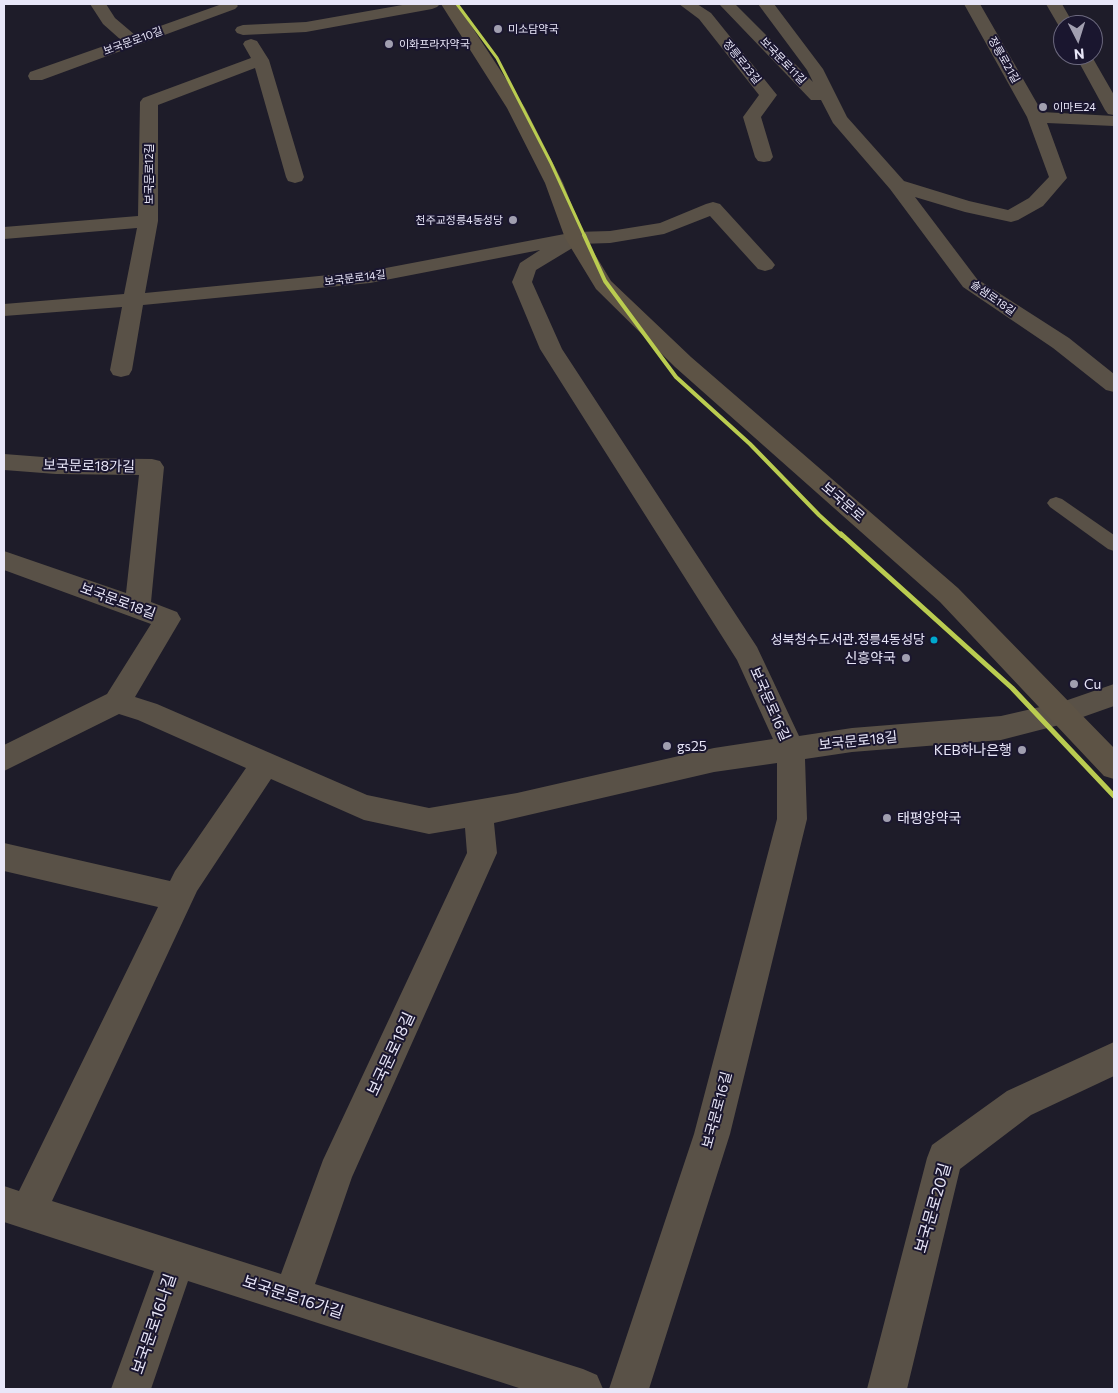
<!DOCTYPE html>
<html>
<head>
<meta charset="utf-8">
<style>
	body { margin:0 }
	#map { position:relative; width:1118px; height:1393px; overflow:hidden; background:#1e1c29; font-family:Commissioner,sans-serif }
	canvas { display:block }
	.frame { position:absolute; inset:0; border:5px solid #e8e6f8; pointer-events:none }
	.north { position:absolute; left:1053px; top:15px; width:50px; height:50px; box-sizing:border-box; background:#1a162f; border:1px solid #6c697f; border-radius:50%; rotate:175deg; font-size:14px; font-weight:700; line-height:20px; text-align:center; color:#e8e6f8 }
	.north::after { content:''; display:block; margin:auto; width:18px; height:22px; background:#a19fb0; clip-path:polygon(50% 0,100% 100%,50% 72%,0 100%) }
</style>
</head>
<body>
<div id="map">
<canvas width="1118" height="1393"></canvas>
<div class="frame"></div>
<div class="north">N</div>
</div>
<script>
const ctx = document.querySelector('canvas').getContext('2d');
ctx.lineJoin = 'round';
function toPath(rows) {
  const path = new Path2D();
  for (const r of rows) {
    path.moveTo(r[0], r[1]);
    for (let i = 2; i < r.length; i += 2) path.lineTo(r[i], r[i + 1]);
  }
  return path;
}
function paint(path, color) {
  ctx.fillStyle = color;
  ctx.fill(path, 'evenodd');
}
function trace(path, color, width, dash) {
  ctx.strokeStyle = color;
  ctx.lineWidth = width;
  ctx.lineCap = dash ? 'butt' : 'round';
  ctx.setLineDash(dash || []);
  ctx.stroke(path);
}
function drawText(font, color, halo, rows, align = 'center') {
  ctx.font = font + ' Commissioner,"Noto Sans KR",sans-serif';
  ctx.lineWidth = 4;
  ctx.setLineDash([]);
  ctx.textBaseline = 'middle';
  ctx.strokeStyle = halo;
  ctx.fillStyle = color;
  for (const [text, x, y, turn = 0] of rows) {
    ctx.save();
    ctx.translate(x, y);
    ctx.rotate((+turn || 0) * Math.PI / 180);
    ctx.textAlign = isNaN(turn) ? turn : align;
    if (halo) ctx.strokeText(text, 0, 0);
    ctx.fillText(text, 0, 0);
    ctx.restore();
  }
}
paint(toPath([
	[1056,497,1062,499,1114,535,1114,551,1108,549,1050,507,1047,503,1050,499,1056,497]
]), '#595147');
paint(toPath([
	[90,4,106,4,115,18,135,35,222,4,236,4,238,6,235,9,42,80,30,80,28,76,30,72,121,40,103,24,90,4],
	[408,4,440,4,437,7,432,9,306,32,243,35,237,33,235,30,237,27,243,25,306,22,408,4],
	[679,4,697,4,711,13,777,95,761,117,773,157,770,161,764,162,758,161,755,157,743,117,759,95,699,19,679,4],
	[719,4,735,4,813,82,807,70,758,4,774,4,823,69,847,117,904,181,969,201,1008,210,1029,198,1049,177,1027,117,964,4,980,4,1042,112,1114,116,1114,126,1047,123,1067,178,1043,206,1018,220,1011,222,965,212,915,197,977,279,1069,338,1114,374,1114,392,1106,390,1053,348,963,287,890,189,833,123,821,100,811,100,719,4],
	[1046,4,1062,4,1074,25,1063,25,1063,29,1060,28,1046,4],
	[251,39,257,41,269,60,304,177,302,181,295,183,288,181,286,177,255,68,158,105,158,221,145,293,370,271,575,232,610,231,660,223,706,204,713,202,720,204,772,261,775,265,772,269,765,271,758,269,710,216,664,234,610,243,579,244,536,270,532,282,562,349,757,647,799,736,852,728,1001,716,1062,702,1114,684,1114,706,1063,724,1001,740,852,752,805,759,807,819,730,1134,649,1389,609,1389,694,1134,777,819,777,763,714,772,494,823,497,853,352,1177,315,1284,583,1369,597,1375,603,1389,522,1389,188,1281,151,1389,111,1389,154,1271,4,1222,4,1186,19,1191,158,907,4,871,4,843,170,881,175,871,246,768,138,720,119,714,4,771,4,745,107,694,151,624,4,570,4,551,126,593,139,475,56,474,4,470,4,454,56,458,152,459,160,461,164,467,151,602,177,612,181,619,135,697,157,704,367,795,429,808,517,793,714,748,773,739,737,660,540,349,512,282,520,263,540,250,370,283,143,305,132,370,129,375,121,377,113,375,110,370,122,307,4,316,4,304,124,294,137,228,4,239,4,227,138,216,140,102,143,98,251,58,243,44,245,41,251,39],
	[271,779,364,820,429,834,465,828,467,853,323,1160,281,1274,52,1201,197,891,271,779],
	[1075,55,1091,55,1114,95,1114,115,1108,114,1105,110,1075,55],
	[1114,1042,1114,1076,1031,1115,960,1169,907,1389,867,1389,927,1158,932,1145,1007,1091,1114,1042]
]), '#595147');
paint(toPath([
	[441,4,457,4,525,108,563,183,585,238,611,281,691,357,958,588,1114,748,1114,779,1104,776,940,602,675,367,596,289,565,238,545,183,507,108,441,4]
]), '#5d5345');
trace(toPath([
	[457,4,497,58,551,163,585,237]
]), '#bacc50', 3);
trace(toPath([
	[584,235,605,281,676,377,750,444,819,515,842,536]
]), '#bacc50', 4);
trace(toPath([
	[841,534,1012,688,1114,796]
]), '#bacc50', 5);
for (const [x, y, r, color] of [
	[498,29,5,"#a19fb0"],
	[389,44,5,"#a19fb0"],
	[1043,107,5,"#a19fb0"],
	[513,220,5,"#a19fb0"],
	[934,640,4.5,"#00a9ce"],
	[906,658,5,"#a19fb0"],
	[1074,684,5,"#a19fb0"],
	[667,746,5,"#a19fb0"],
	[1022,750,5,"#a19fb0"],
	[887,818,5,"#a19fb0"]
]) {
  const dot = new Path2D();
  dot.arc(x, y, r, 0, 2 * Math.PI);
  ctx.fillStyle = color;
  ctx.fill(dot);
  trace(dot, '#1a162f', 2);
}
drawText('11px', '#e8e6f8', '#1a162f', [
	["미소담약국",508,29],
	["이화프라자약국",399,44],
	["이마트24",1053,107],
	["천주교정릉4동성당",503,220,"right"]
], 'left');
drawText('11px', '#e8e6f8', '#1a162f', [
	["보국문로10길",133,41,-20],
	["정릉로21길",1004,60,60],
	["보국문로11길",783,61,46],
	["정릉로23길",742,62,51],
	["보국문로12길",149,174,-90],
	["보국문로14길",355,278,-7],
	["솔샘로18길",993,298,35]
]);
drawText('13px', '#e8e6f8', '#1a162f', [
	["성북청수도서관.정릉4동성당",925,640]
], 'right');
drawText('14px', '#e8e6f8', '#1a162f', [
	["보국문로18가길",89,466,1],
	["보국문로",843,502,41],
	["보국문로18길",118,601,20],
	["보국문로16길",770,704,66],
	["보국문로18길",858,741,-6],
	["보국문로16길",717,1110,-75]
]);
drawText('14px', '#e8e6f8', '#1a162f', [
	["신흥약국",896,658,"right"],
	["Cu",1084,684],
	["gs25",677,746],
	["KEB하나은행",1012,750,"right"],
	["태평양약국",897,818]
], 'left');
drawText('16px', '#e8e6f8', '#1a162f', [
	["보국문로18길",391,1054,-65],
	["보국문로20길",933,1208,-74],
	["보국문로16가길",293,1297,18],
	["보국문로16나길",154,1324,-71]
]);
</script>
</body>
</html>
